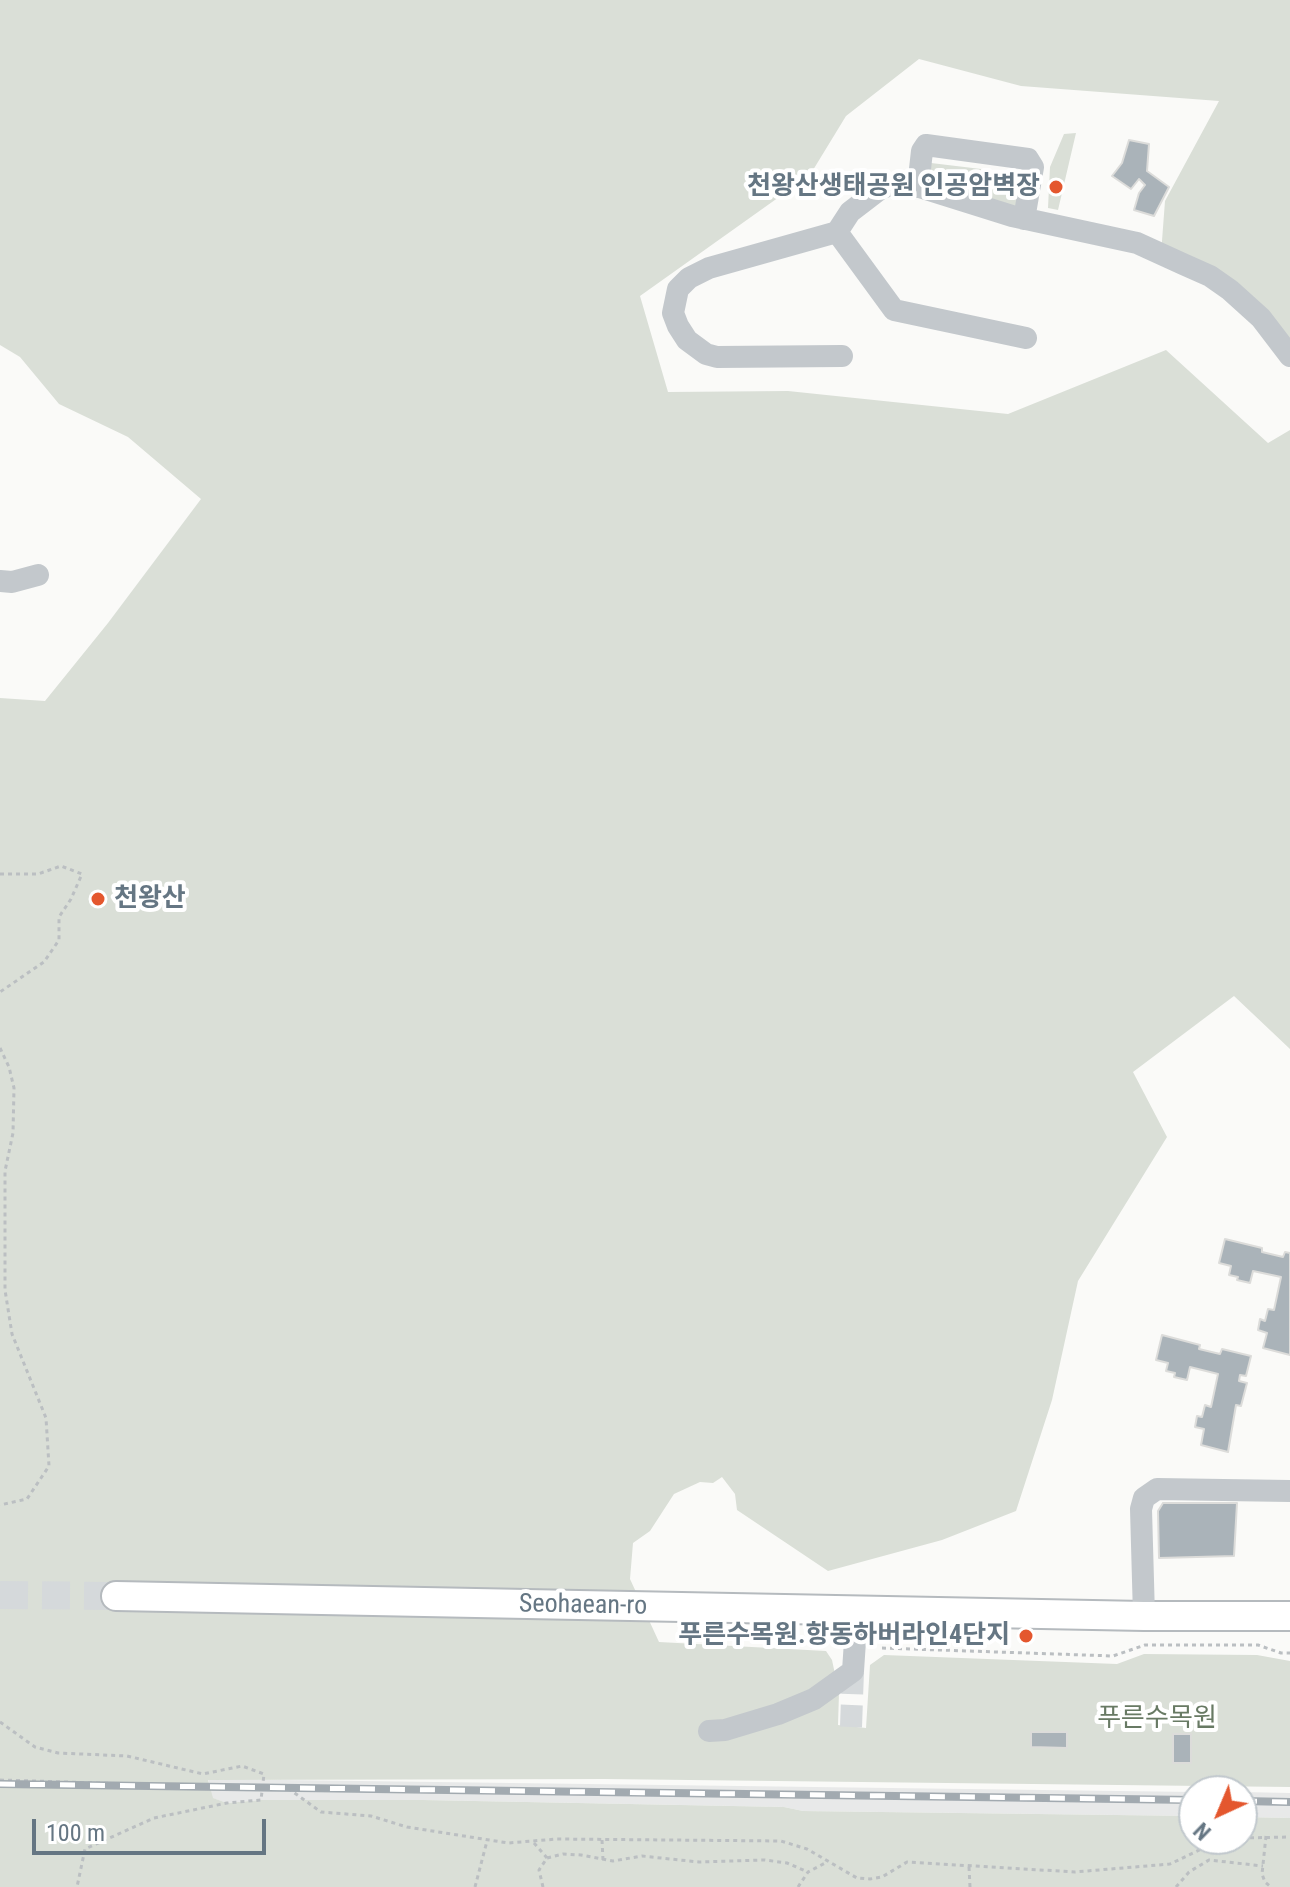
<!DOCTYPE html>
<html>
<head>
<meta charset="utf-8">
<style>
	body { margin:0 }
	#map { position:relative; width:1290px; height:1887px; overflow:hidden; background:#fafaf8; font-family:"Roboto Condensed",sans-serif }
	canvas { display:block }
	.north { position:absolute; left:1178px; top:1775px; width:80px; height:80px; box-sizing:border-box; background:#fff; border:2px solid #c1c8cd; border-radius:50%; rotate:224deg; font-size:22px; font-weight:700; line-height:32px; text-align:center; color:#657683 }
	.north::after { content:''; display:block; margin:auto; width:28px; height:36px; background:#e4572e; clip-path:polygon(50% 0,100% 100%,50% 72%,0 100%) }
	.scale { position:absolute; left:32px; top:1819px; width:234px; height:36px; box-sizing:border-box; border:4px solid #657683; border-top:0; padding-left:10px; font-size:24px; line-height:28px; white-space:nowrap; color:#657683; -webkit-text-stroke:6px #fff; paint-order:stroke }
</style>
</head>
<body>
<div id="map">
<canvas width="1290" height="1887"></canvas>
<div class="north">N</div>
<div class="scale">100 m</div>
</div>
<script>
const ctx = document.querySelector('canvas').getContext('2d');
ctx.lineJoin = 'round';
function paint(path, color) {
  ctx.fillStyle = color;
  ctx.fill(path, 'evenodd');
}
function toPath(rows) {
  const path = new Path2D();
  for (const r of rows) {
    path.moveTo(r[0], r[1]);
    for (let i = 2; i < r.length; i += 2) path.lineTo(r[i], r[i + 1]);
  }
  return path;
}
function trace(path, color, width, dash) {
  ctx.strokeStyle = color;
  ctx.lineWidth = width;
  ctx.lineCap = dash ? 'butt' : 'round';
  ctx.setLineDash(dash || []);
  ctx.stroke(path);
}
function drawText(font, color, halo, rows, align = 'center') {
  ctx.font = font + ' "Roboto Condensed","Noto Sans KR",sans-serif';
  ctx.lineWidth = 8;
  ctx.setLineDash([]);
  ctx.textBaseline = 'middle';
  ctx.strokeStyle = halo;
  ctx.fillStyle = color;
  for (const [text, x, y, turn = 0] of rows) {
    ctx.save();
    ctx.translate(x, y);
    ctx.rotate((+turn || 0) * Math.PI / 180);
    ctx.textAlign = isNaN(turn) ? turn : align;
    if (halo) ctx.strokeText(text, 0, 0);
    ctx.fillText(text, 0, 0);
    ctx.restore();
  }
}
paint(toPath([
	[208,1779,1194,1792,1194,1816,803,1811,784,1807,423,1800,261,1800,227,1803,212,1798],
	[1242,1792,1290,1793,1290,1818,1242,1817]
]), '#e8e9e9');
paint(toPath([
	[0,0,1290,0,1290,360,1263,321,1161,254,1165,201,1219,101,1021,86,919,59,846,116,810,175,640,296,668,392,788,391,1008,414,1166,350,1268,443,1290,430,1290,1049,1234,996,1133,1072,1167,1137,1078,1281,1052,1400,1016,1511,942,1540,828,1571,737,1510,735,1494,722,1477,713,1483,700,1482,674,1494,650,1531,633,1543,630,1579,659,1642,826,1651,832,1660,839,1693,838,1725,866,1728,870,1665,884,1655,1117,1664,1144,1654,1257,1655,1290,1661,1290,1787,604,1779,208,1780,213,1798,227,1803,261,1800,423,1800,784,1807,803,1811,1194,1816,1194,1839,1242,1839,1242,1817,1290,1818,1290,1887,0,1887,0,698,45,701,108,623,201,499,128,437,59,404,20,357,0,345],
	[1076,133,1058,210,1048,208,1050,167,1064,134],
	[931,163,981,169,979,196,928,190],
	[993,178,1025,185,1020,213,989,205]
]), '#dadfd7');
const building = toPath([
	[1129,140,1149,144,1147,171,1169,187,1154,216,1134,210,1139,193,1145,185,1139,179,1131,189,1112,176,1122,163,1129,140],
	[1225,1239,1262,1248,1262,1252,1283,1257,1285,1252,1290,1253,1290,1355,1263,1348,1267,1333,1258,1330,1260,1319,1265,1321,1268,1309,1274,1310,1281,1277,1253,1271,1250,1283,1237,1280,1238,1277,1229,1275,1231,1266,1219,1263,1225,1239],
	[1162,1335,1200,1345,1199,1349,1220,1354,1222,1349,1251,1356,1246,1376,1240,1375,1239,1381,1247,1383,1241,1406,1236,1405,1228,1452,1201,1445,1204,1429,1195,1427,1197,1416,1202,1417,1205,1405,1211,1407,1218,1374,1190,1367,1187,1380,1174,1377,1175,1373,1166,1371,1168,1363,1156,1360,1162,1335],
	[1163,1503,1237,1503,1234,1556,1159,1558,1158,1511,1163,1503],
	[1031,1732,1067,1732,1067,1748,1031,1747,1031,1732],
	[1173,1734,1191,1734,1191,1763,1173,1763,1173,1734]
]);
paint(building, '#aab3b9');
trace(building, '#dcdcda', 2);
trace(toPath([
	[851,1727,853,1671]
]), '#d5d9db', 22, [22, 11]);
trace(toPath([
	[0,1595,116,1596]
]), '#d5d9db', 28, [28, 14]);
const major = toPath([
	[116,1596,1144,1616,1290,1616]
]);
trace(major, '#b5babe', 32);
trace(toPath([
	[0,874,38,874,61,866,82,874,71,899,59,917,59,940,44,962,0,992],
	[0,1048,9,1067,14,1088,13,1133,5,1171,5,1290,12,1334,46,1418,49,1466,27,1499,0,1505],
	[882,1648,1113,1656,1145,1645,1258,1645,1281,1653,1290,1653],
	[0,1722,35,1747,58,1753,127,1756,203,1774,242,1766,264,1774,261,1800,227,1803,154,1818,85,1849,77,1887],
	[0,1780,289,1789,321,1812,371,1816,407,1827,508,1843,557,1839,781,1841,807,1849,857,1878,870,1879,882,1877,907,1862,1075,1872,1170,1864,1214,1843,1236,1839],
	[1266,1836,1262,1874,1265,1882,1271,1887],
	[1242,1838,1290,1837],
	[602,1840,603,1860],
	[534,1843,547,1858],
	[969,1867,970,1887],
	[475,1887,487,1841],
	[543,1887,539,1870,547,1858,563,1854,581,1855,613,1861,642,1856,699,1862,765,1860,787,1863,808,1872],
	[798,1887,808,1872,827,1862],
	[1176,1887,1189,1872,1209,1860,1263,1866]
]), '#bbbfc2', 3, [4, 4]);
trace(toPath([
	[918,187,922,151,926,145,1028,159,1033,167,1024,219],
	[837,232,894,310,1026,338],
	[842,356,717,357,706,354,687,340,678,326,673,313,678,289,689,278,709,268,837,232,850,212,880,189,891,185,910,184,1012,216,1137,243,1183,264,1210,276,1230,290,1261,318,1290,356],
	[0,581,12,582,38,575],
	[1144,1616,1141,1509,1144,1498,1157,1489,1290,1491],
	[709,1731,725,1730,778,1714,814,1699,853,1671,857,1611]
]), '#c3c8cc', 22);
trace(major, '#fff', 28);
const rail = toPath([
	[0,1784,1194,1800],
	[1242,1801,1290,1802]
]);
trace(rail, '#a2aab0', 8);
trace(rail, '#fff', 5, [15]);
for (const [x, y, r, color] of [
	[1056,187,8,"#e4572e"],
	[98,899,8,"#e4572e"],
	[1026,1636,8,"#e4572e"]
]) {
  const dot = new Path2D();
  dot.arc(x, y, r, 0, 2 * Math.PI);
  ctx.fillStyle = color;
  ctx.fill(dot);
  trace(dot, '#fff', 3);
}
drawText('bold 26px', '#657683', '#fff', [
	["천왕산생태공원 인공암벽장",1040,187],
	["천왕산",114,899,"left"],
	["푸른수목원.항동하버라인4단지",1010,1636]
], 'right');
drawText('26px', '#657683', '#fff', [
	["Seohaean-ro",583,1606,1]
]);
drawText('26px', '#687a64', '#fff', [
	["푸른수목원",1157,1719]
]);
</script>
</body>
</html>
